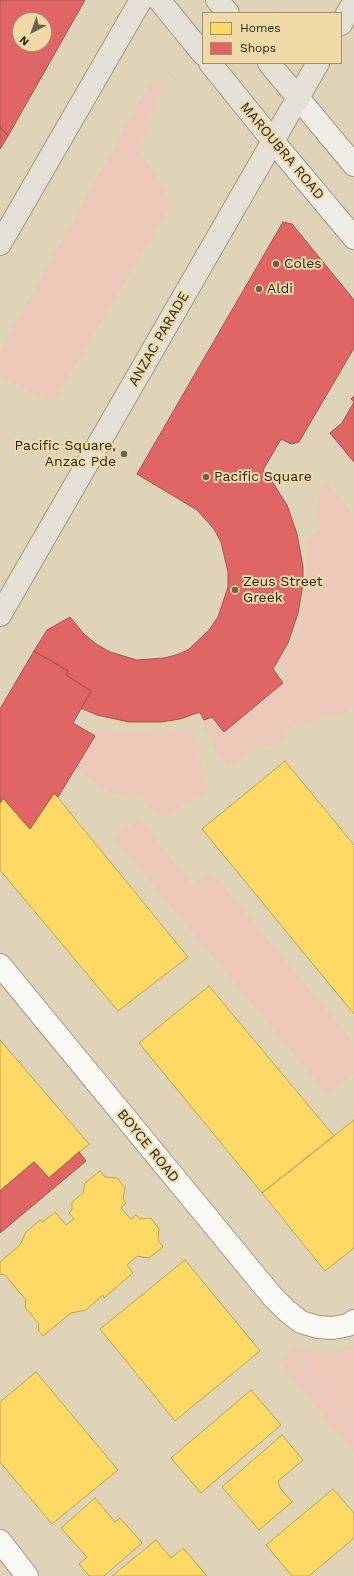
<!DOCTYPE html>
<html>
<head>
<meta charset="utf-8">
<style>
	body { margin:0 }
	#map { position:relative; width:354px; height:1576px; overflow:hidden; background:#e0d4b8; font-family:"Work Sans",sans-serif }
	canvas { display:block }
	.legend { position:absolute; left:202px; top:12px; width:140px; height:52px; box-sizing:border-box; background:#f0daa8; border:1px solid #a2916c; margin:0; padding:5px 7px; list-style:none; font-size:12px; color:#2d2411 }
	.legend li { display:flex; align-items:center; gap:8px; height:20px }
	.legend b { width:20px; border:1px solid #a2916c }
	.north { position:absolute; left:12px; top:12px; width:40px; height:40px; box-sizing:border-box; background:#f0daa8; border:1px solid #a2916c; border-radius:50%; rotate:221deg; font-size:11px; font-weight:700; line-height:16px; text-align:center; color:#2d2411 }
	.north::after { content:''; display:block; margin:auto; width:14px; height:18px; background:#6c624b; clip-path:polygon(50% 0,100% 100%,50% 72%,0 100%) }
</style>
</head>
<body>
<div id="map">
<canvas width="354" height="1576"></canvas>
<ul class="legend">
<li><b style="height:11px;background:#ffd966"></b>Homes</li>
<li><b style="height:11px;background:#e06666"></b>Shops</li>
</ul>
<div class="north">N</div>
</div>
<script>
const ctx = document.querySelector('canvas').getContext('2d');
ctx.lineJoin = 'round';
function paint(path, color) {
  ctx.fillStyle = color;
  ctx.fill(path, 'evenodd');
}
function toPath(rows) {
  const path = new Path2D();
  for (const r of rows) {
    path.moveTo(r[0], r[1]);
    for (let i = 2; i < r.length; i += 2) path.lineTo(r[i], r[i + 1]);
  }
  return path;
}
function trace(path, color, width, dash) {
  ctx.strokeStyle = color;
  ctx.lineWidth = width;
  ctx.lineCap = dash ? 'butt' : 'round';
  ctx.setLineDash(dash || []);
  ctx.stroke(path);
}
function drawText(font, color, halo, rows, align = 'center') {
  ctx.font = font + ' "Work Sans",sans-serif';
  ctx.lineWidth = 4;
  ctx.setLineDash([]);
  ctx.textBaseline = 'middle';
  ctx.strokeStyle = halo;
  ctx.fillStyle = color;
  for (const [text, x, y, turn = 0] of rows) {
    ctx.save();
    ctx.translate(x, y);
    ctx.rotate((+turn || 0) * Math.PI / 180);
    ctx.textAlign = isNaN(turn) ? turn : align;
    if (halo) ctx.strokeText(text, 0, 0);
    ctx.fillText(text, 0, 0);
    ctx.restore();
  }
}
paint(toPath([
	[151,81,162,85,139,149,172,203,53,402,0,376,0,351],
	[328,481,331,485,329,487,337,497,339,496,354,515,354,707,344,713,317,721,306,722,286,729,285,737,277,744,263,746,249,751,228,767,219,757,203,724,212,720,224,733,286,681,287,678,278,667,280,661,290,646,295,634,302,612,307,577,307,550,305,541,321,529,318,518,319,496,322,487],
	[98,727,114,731,141,734,170,732,190,727,209,789,200,798,185,803,176,811,166,816,160,815,151,810,145,803,143,794,130,796,113,793,88,777,76,768],
	[139,819,192,885,211,872,354,1043,354,1073,334,1090,327,1094,115,839],
	[354,1345,354,1450,343,1439,279,1361,295,1346,326,1354]
]), '#ecc9b9');
const homes = toPath([
	[285,761,354,845,354,1014,202,829,285,761],
	[54,793,188,957,118,1011,0,870,0,803,3,798,30,829,54,793],
	[209,986,334,1136,262,1193,139,1043,209,986],
	[0,1040,89,1144,49,1178,34,1162,0,1191,0,1040],
	[354,1120,354,1248,325,1271,262,1193,354,1120],
	[100,1171,105,1177,117,1178,125,1188,123,1199,126,1203,121,1208,131,1219,136,1215,140,1219,151,1218,159,1229,158,1240,163,1247,149,1258,137,1256,127,1265,133,1273,104,1298,103,1295,86,1310,71,1313,43,1336,38,1330,39,1324,25,1307,26,1300,5,1275,0,1274,0,1262,20,1245,26,1232,40,1220,43,1222,55,1212,66,1225,74,1219,69,1213,72,1210,72,1202,83,1193,85,1183,100,1171],
	[185,1260,260,1351,175,1421,100,1329,185,1260],
	[36,1372,118,1470,52,1524,0,1462,0,1402,36,1372],
	[251,1390,281,1425,201,1493,171,1458,251,1390],
	[282,1435,303,1460,278,1481,280,1488,292,1502,259,1530,222,1487,282,1435],
	[333,1489,354,1513,354,1538,309,1576,292,1576,266,1545,333,1489],
	[95,1498,115,1522,120,1518,142,1543,104,1576,89,1576,79,1564,87,1557,61,1528,95,1498],
	[156,1540,171,1558,183,1548,207,1576,112,1576,156,1540]
]);
paint(homes, '#ffd966');
trace(homes, '#c0a34c', 1);
const shops = toPath([
	[0,0,85,0,8,136,0,127,0,0],
	[20,20,44,20,44,44,20,44,20,20],
	[0,127,8,136,0,149,0,127],
	[283,222,292,224,354,300,354,348,299,442,291,444,281,439,263,470,271,480,287,505,297,534,303,567,303,584,298,613,288,643,273,669,283,683,224,732,212,717,204,720,200,712,180,719,161,722,129,722,97,715,81,708,91,691,66,675,68,671,34,651,47,630,70,617,84,634,96,644,110,652,137,660,164,658,176,655,188,650,209,630,218,617,228,587,228,572,221,542,214,529,197,510,137,474,283,222],
	[354,396,354,462,330,433,342,423,354,402,351,399,354,396],
	[34,651,68,671,66,675,91,691,73,723,95,736,58,797,54,793,30,829,3,798,0,803,0,709,34,651],
	[79,1152,86,1161,0,1233,0,1191,34,1162,49,1178,79,1152]
]);
paint(shops, '#e06666');
trace(shops, '#aa524c', 1);
const minor = toPath([
	[0,965,272,1296,287,1311,301,1322,318,1327,333,1328,348,1325,354,1321],
	[0,1541,27,1576]
]);
const secondary = toPath([
	[299,99,354,165],
	[273,141,354,238]
]);
const primary = toPath([
	[159,0,203,54],
	[217,0,228,13],
	[341,24,354,2],
	[210,63,273,141],
	[269,63,299,99],
	[0,244,141,0],
	[0,615,318,63]
]);
trace(minor, '#a29983', 24);
trace(secondary, '#a29983', 24);
trace(primary, '#a2987d', 24);
trace(toPath([
	[267,0,278,13],
	[149,48,226,142],
	[304,1351,305,1368,354,1430]
]), '#d6d1c9', 2.5, [2, 3]);
trace(minor, '#faf9f4', 22);
trace(secondary, '#efede5', 22);
trace(primary, '#e5e1d6', 22);
for (const [x, y, r, color] of [
	[276,264,4,"#6c624b"],
	[259,289,4,"#6c624b"],
	[124,454,4,"#6c624b"],
	[206,477,4,"#6c624b"],
	[235,590,4,"#6c624b"]
]) {
  const dot = new Path2D();
  dot.arc(x, y, r, 0, 2 * Math.PI);
  ctx.fillStyle = color;
  ctx.fill(dot);
  trace(dot, '#f0daa8', 1.5);
}
drawText('14px', '#2d2411', '#f0daa8', [
	["MAROUBRA ROAD",282,151,50],
	["ANZAC PARADE",159,339,-60],
	["BOYCE ROAD",148,1146,51]
]);
drawText('14px', '#2d2411', '#f0daa8', [
	["Coles",284,264],
	["Aldi",267,289],
	["Pacific Square,",116,446,"right"],
	["Anzac Pde",116,462,"right"],
	["Pacific Square",214,477],
	["Zeus Street",243,582],
	["Greek",243,598]
], 'left');
</script>
</body>
</html>
